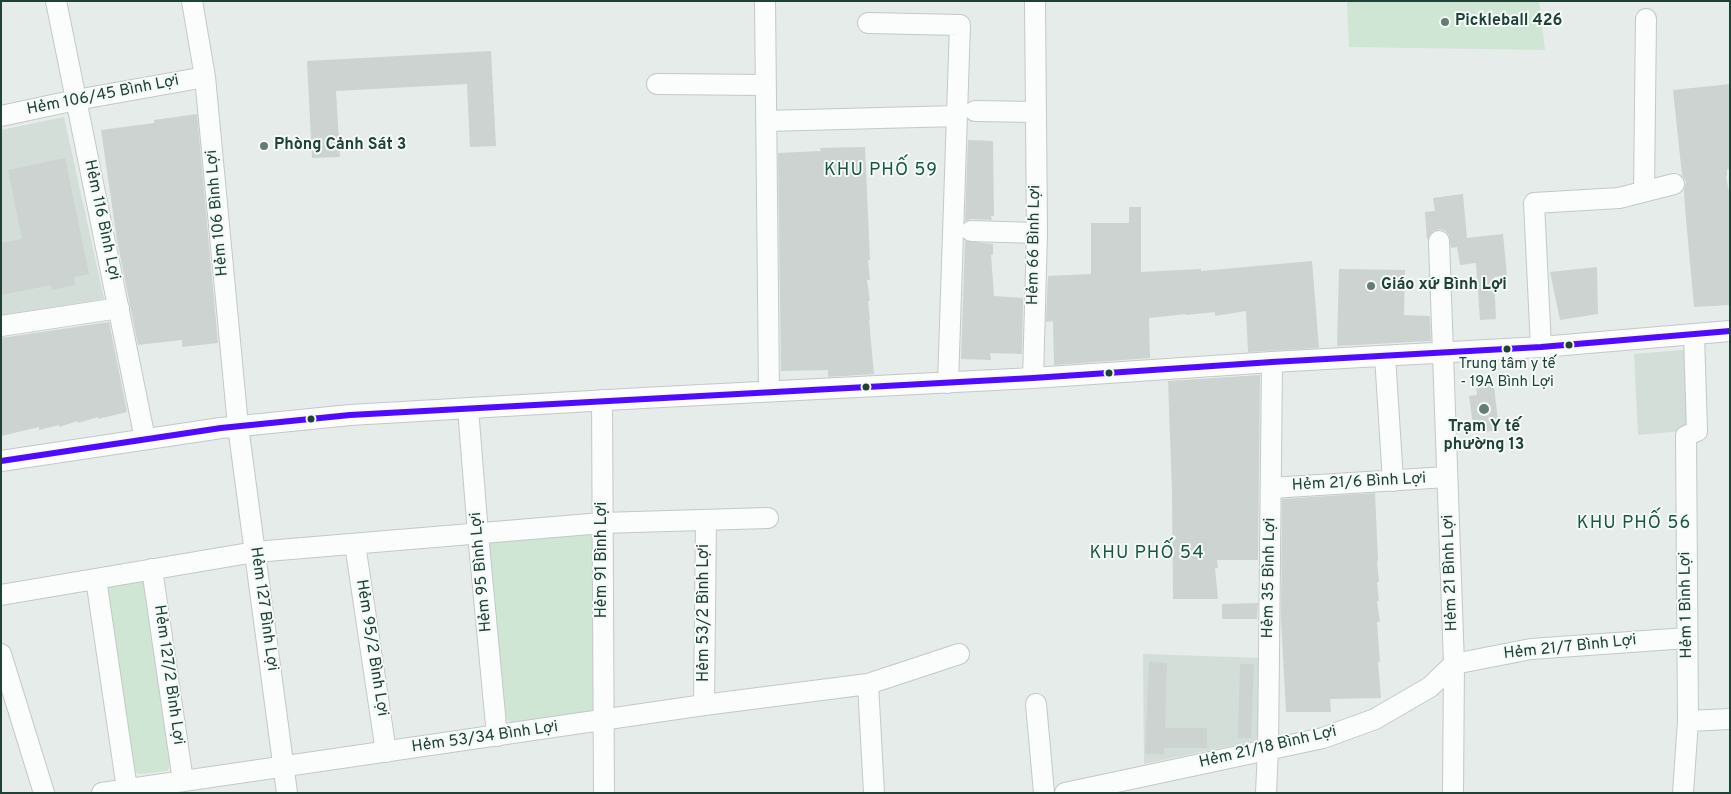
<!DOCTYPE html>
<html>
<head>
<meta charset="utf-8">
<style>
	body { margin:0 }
	#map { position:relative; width:1731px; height:794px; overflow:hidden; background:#e6ece9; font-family:Overpass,sans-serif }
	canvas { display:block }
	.frame { position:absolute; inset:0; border:2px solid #204236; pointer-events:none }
</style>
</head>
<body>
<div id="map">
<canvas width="1731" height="794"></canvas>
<div class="frame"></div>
</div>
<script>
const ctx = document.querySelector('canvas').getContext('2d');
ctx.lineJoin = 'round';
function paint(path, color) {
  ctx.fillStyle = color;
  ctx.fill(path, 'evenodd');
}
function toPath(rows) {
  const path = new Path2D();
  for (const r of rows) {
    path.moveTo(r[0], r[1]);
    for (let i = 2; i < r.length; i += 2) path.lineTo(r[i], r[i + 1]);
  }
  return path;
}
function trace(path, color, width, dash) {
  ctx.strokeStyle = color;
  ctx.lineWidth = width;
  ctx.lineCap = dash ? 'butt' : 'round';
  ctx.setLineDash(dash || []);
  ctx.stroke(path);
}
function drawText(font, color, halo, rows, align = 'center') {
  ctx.font = font + ' Overpass,sans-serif';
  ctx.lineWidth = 4;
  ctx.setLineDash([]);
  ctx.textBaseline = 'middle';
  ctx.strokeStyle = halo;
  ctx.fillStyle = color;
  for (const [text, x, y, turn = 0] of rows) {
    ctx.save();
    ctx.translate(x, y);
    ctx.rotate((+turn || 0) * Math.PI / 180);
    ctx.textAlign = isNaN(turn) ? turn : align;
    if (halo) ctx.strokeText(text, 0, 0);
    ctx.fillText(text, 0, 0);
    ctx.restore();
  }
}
paint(toPath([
	[64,117,104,299,1,315,1,130],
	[1693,349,1695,430,1638,435,1634,354],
	[1143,654,1263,658,1259,740,1144,764]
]), '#d3ded8');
paint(toPath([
	[1347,1,1539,1,1545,50,1349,47],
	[591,531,596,538,597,707,593,715,515,725,506,719,488,545,493,540],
	[140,578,146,583,171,764,167,771,139,774,131,769,107,589,113,583]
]), '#cee6d3');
paint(toPath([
	[491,51,496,146,470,147,467,84,336,91,340,157,312,158,307,61],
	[1730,84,1730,169,1727,169,1727,176,1726,176,1730,198,1730,305,1694,307,1685,208,1684,190,1686,182,1682,175,1673,90],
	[197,114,218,343,182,347,182,340,138,345,117,240,101,130,154,123,154,120],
	[968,140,993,141,994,216,991,216,992,220,971,219,965,221],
	[865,147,870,260,868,260,870,280,867,280,870,301,868,301,870,320,869,320,874,374,828,377,828,370,781,371,778,153,821,151,820,148],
	[65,158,89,274,74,277,75,285,52,290,51,285,1,295,1,243,22,239,8,170],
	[1463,194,1467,238,1503,234,1507,276,1494,277,1496,319,1480,320,1476,263,1460,265,1457,247,1451,248,1449,235,1444,230,1439,229,1433,231,1427,240,1425,212,1435,211,1433,198],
	[1129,207,1141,207,1141,272,1201,269,1201,271,1312,261,1319,348,1248,352,1246,311,1215,316,1215,312,1186,315,1186,314,1149,318,1150,358,1054,365,1053,321,1046,322,1048,276,1091,274,1091,223,1129,223],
	[965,241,993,244,993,255,991,255,994,296,1023,298,1022,354,990,353,991,360,961,359],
	[1597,267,1598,314,1560,320,1550,272],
	[1339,269,1405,270,1404,315,1430,316,1431,341,1337,346],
	[109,322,127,412,98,419,98,417,78,423,78,421,59,427,59,425,39,430,39,427,1,436,1,338],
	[1260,375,1258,560,1217,560,1218,568,1215,568,1218,599,1173,599,1172,491,1168,381],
	[1494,386,1499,430,1474,433,1469,396,1477,395,1476,388],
	[1375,493,1378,561,1377,561,1379,582,1377,582,1379,601,1377,601,1380,622,1377,622,1380,662,1378,662,1381,698,1330,699,1331,712,1286,712,1281,619,1282,499],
	[1258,603,1257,619,1222,619,1222,604],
	[1149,662,1167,663,1165,728,1207,728,1207,748,1164,748,1164,754,1145,754],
	[1240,664,1254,664,1251,738,1238,738]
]), '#ccd3d0');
const minor = toPath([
	[56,1,145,439],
	[192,1,205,77,238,426,287,793],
	[765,1,769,391],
	[868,23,960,25,948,383],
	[657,84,765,85],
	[975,111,1036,112],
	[1,116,76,100,205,77],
	[766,121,957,116],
	[1644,191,1646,19],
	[971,231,1037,233],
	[1439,241,1454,664,1453,793],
	[1,326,119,308],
	[1541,347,1534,203,1619,198,1674,184],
	[1385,356,1393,481],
	[1033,378,1037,233,1035,1],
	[602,400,604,793],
	[468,408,478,534,497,736],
	[1,461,221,428,350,415,643,398,1033,378,1272,362,1541,347,1730,331],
	[1271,488,1447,477],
	[355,544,386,752],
	[152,569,183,781],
	[96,579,127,789],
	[1,595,255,552,602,523,768,518],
	[1,654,44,793],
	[1454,664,1531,649,1687,638],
	[868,684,874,793],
	[1036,704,1044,793],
	[704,705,706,520],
	[1688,721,1730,719],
	[102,793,704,705,868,684,959,654],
	[1065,793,1323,738,1375,719,1430,687,1454,664],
	[1266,793,1268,749,1272,362],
	[1683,793,1688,721,1686,436,1697,431,1694,335]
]);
trace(minor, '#c3c9c6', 22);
trace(minor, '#fbfcfc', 20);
trace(toPath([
	[1,461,221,428,350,415,1033,378,1272,362,1541,347,1730,331]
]), '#4f0aff', 6);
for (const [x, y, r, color] of [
	[1445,22,5,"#657e75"],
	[264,146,5,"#657e75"],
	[1371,286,5,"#657e75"],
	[1569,345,4.5,"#204236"],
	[1507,349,4.5,"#204236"],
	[1109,373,4.5,"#204236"],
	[866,387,4.5,"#204236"],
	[1484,409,6,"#657e75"],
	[311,419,4.5,"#204236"]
]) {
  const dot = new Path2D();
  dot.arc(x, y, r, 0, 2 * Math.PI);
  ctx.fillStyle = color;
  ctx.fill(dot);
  trace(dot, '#f4faf7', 2);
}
drawText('15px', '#204236', '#f4faf7', [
	["Trung tâm y tế",1507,365],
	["- 19A Bình Lợi",1507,383]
]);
drawText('bold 16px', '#204236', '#f4faf7', [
	["Pickleball 426",1455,22],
	["Phòng Cảnh Sát 3",274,146],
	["Giáo xứ Bình Lợi",1381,286],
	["Trạm Y tế",1484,428,"center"],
	["phường 13",1484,446,"center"]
], 'left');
drawText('16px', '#204236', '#f4faf7', [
	["Hẻm 106/45 Bình Lợi",103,96,-11],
	["Hẻm 106 Bình Lợi",218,213,-95],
	["Hẻm 116 Bình Lợi",101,220,78],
	["Hẻm 66 Bình Lợi",1035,245,-89],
	["Hẻm 21/6 Bình Lợi",1359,483,-3],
	["Hẻm 91 Bình Lợi",603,560,-90],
	["Hẻm 95 Bình Lợi",482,572,-95],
	["Hẻm 21 Bình Lợi",1451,573,-92],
	["Hẻm 35 Bình Lợi",1270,578,-89],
	["Hẻm 1 Bình Lợi",1687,605,-91],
	["Hẻm 127 Bình Lợi",263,609,82],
	["Hẻm 53/2 Bình Lợi",705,613,-90],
	["Hẻm 95/2 Bình Lợi",371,648,81],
	["Hẻm 21/7 Bình Lợi",1570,648,-6],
	["Hẻm 127/2 Bình Lợi",168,675,82],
	["Hẻm 53/34 Bình Lợi",485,738,-8],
	["Hẻm 21/18 Bình Lợi",1268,748,-13]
]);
ctx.letterSpacing = '1px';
drawText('18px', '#1a5743', '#f4faf7', [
	["KHU PHỐ 59",881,171],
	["KHU PHỐ 56",1634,524],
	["KHU PHỐ 54",1147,554]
]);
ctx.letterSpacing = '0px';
</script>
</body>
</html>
